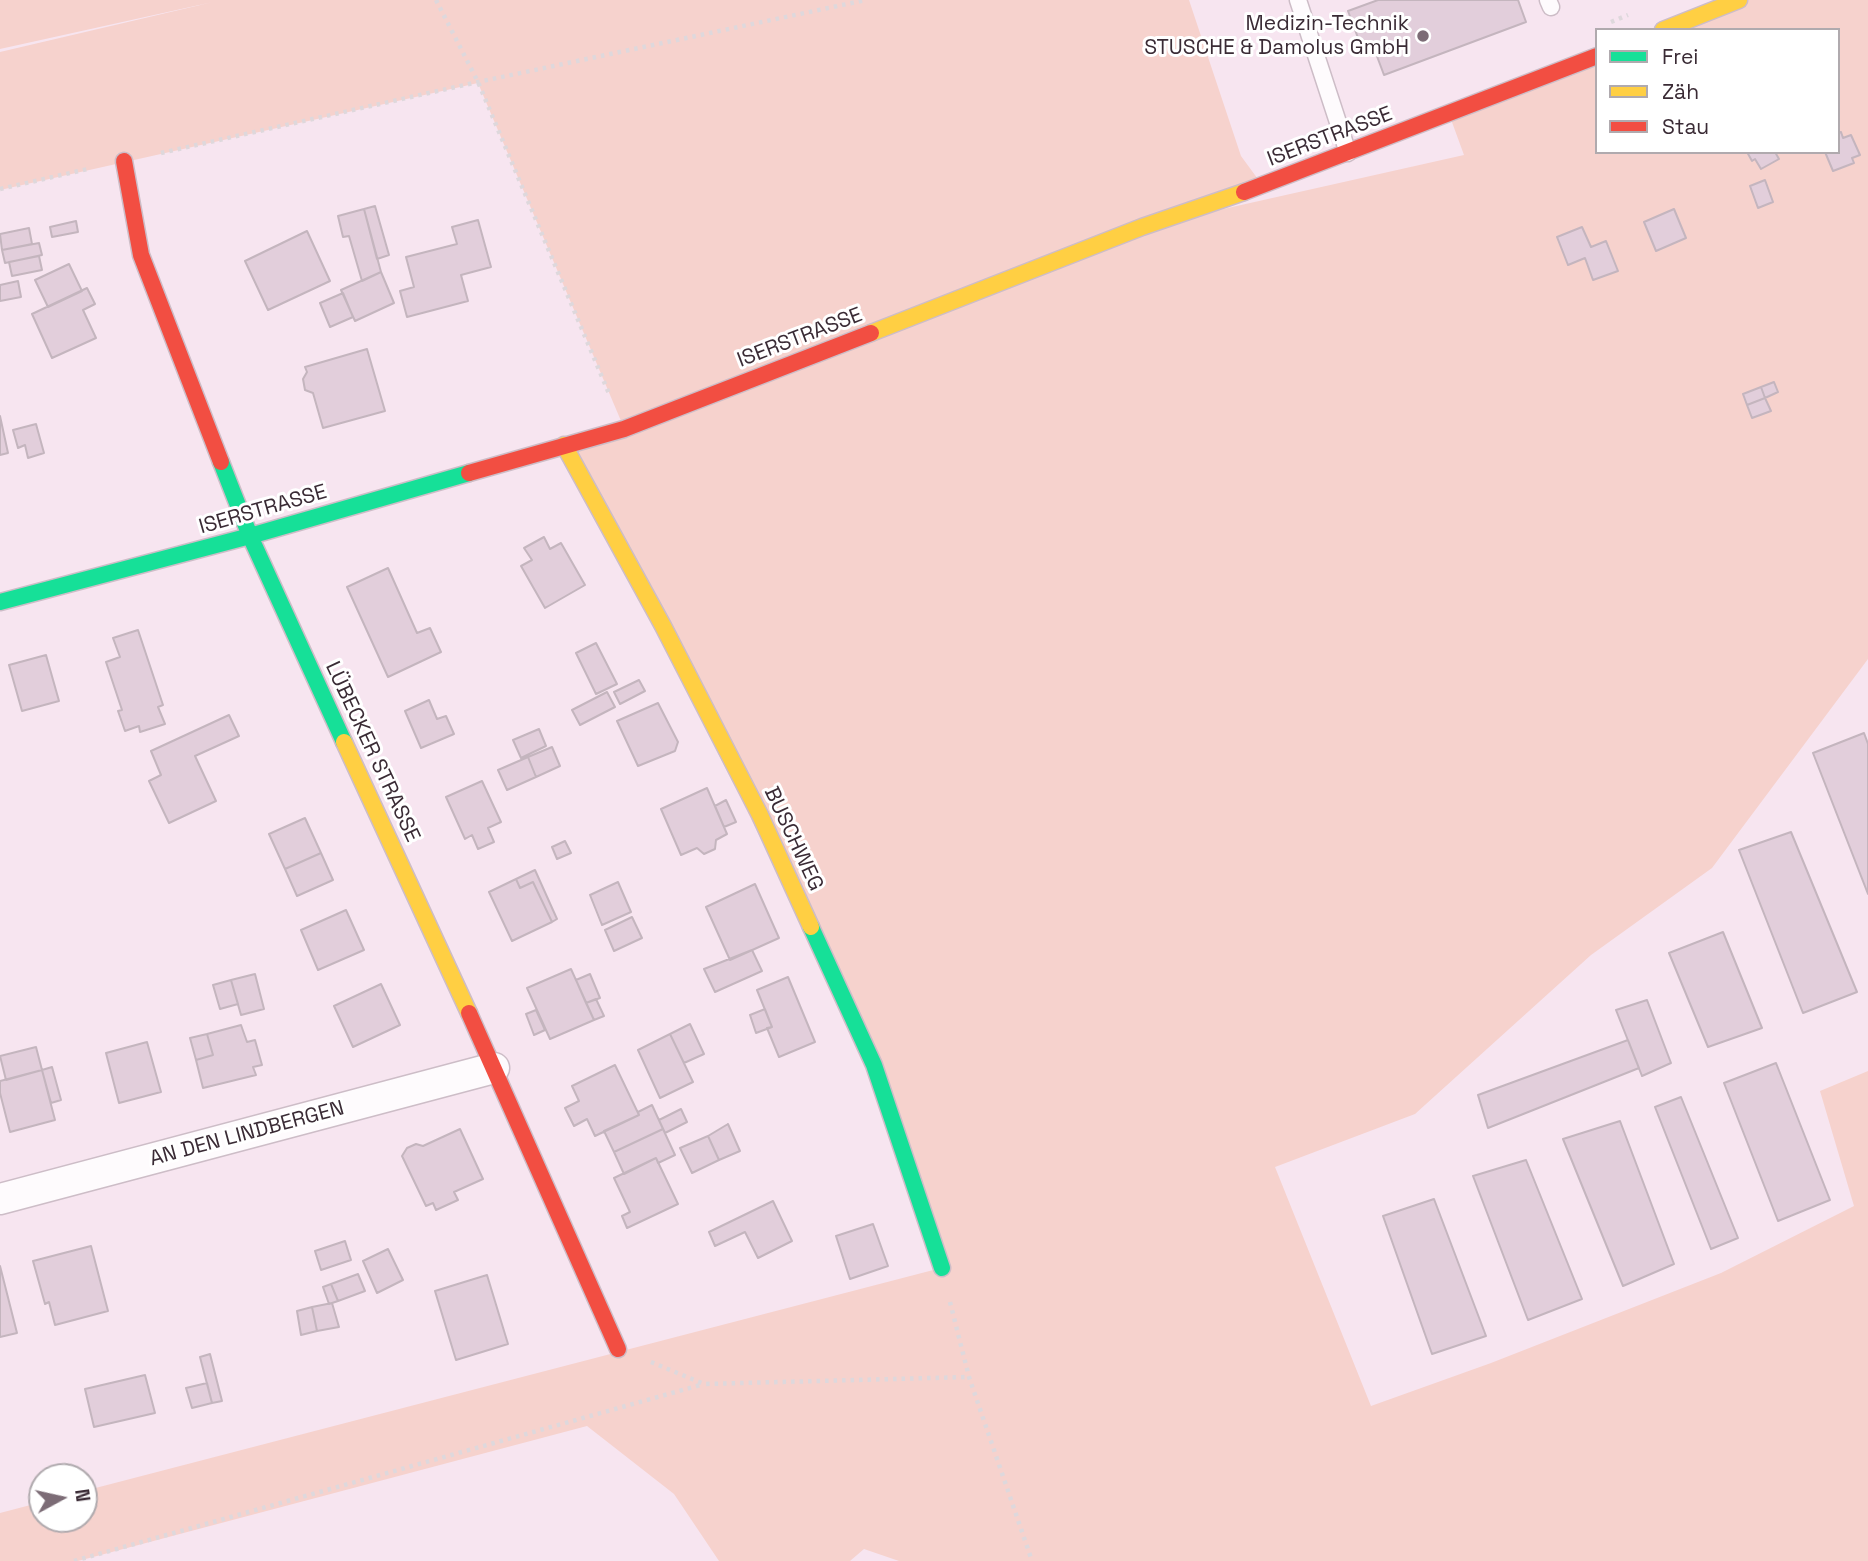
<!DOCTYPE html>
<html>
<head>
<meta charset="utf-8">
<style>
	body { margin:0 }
	#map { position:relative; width:1868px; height:1561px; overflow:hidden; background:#f7e5f0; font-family:"Space Grotesk",sans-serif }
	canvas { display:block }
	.legend { position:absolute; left:1595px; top:28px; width:245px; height:126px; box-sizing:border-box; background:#fff; border:2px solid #b0aaae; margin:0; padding:9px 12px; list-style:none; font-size:21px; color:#3a2b35 }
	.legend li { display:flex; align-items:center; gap:14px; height:35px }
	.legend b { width:35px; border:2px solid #b0aaae }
	.north { position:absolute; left:28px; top:1463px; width:70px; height:70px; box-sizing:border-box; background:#fff; border:2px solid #b0aaae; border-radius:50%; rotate:82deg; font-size:19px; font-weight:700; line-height:28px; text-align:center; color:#3a2b35 }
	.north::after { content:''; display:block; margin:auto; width:24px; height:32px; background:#7c6c76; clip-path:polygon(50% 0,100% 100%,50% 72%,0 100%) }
</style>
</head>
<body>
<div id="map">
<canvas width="1868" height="1561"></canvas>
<ul class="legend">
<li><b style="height:9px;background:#16e098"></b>Frei</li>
<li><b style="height:9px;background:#ffcf43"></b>Zäh</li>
<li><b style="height:9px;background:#f24e42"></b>Stau</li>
</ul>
<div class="north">N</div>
</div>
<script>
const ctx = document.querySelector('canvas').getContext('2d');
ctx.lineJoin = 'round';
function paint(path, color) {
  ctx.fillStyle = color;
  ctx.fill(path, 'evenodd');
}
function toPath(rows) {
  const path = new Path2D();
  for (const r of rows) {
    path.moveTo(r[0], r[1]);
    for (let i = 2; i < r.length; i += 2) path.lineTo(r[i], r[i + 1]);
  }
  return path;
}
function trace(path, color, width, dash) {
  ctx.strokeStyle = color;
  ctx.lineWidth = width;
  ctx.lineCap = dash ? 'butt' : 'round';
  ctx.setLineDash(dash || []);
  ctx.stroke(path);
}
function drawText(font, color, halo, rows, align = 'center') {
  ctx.font = font + ' "Space Grotesk",sans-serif';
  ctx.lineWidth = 6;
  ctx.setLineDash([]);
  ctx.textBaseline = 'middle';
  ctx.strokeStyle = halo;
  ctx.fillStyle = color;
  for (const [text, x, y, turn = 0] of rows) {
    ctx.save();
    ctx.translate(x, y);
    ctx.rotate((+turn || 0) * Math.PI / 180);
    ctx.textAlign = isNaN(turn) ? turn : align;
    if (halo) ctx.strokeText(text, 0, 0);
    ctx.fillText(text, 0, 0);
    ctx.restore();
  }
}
paint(toPath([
	[0,0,1189,0,1241,156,1263,186,1152,225,1464,155,1449,114,1597,56,1597,152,1838,152,1838,30,1663,30,1739,0,1868,0,1868,659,1712,868,1591,955,1415,1114,1275,1167,1371,1406,1491,1363,1721,1273,1854,1206,1820,1091,1868,1071,1868,1561,899,1561,864,1549,850,1561,719,1561,674,1494,587,1426,78,1561,0,1561,0,1513,42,1502,42,1519,84,1519,84,1491,941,1268,874,1065,564,445,624,428,478,83,0,190,0,52,213,2,0,49]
]), '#f6d2cd');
const building = toPath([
	[1378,0,1518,0,1526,22,1384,75,1375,51,1364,54,1348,11,1378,0],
	[1841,132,1843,138,1851,135,1860,155,1852,158,1854,163,1833,171,1825,152,1838,152,1838,133,1841,132],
	[1747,152,1775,152,1779,159,1761,169,1755,159,1752,161,1747,152],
	[1765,180,1773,202,1758,208,1750,186,1765,180],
	[375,206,389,255,377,259,364,209,375,206],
	[364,209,381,272,362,281,349,236,343,237,338,216,364,209],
	[1674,209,1686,238,1656,251,1644,222,1674,209],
	[478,220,491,267,461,275,468,301,407,317,400,291,414,287,406,257,457,244,452,227,478,220],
	[76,221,78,232,52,237,50,227,76,221],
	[1582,227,1591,247,1606,241,1618,271,1593,280,1585,258,1568,265,1557,237,1582,227],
	[29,228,32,244,2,250,0,234,29,228],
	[307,231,330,281,268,310,245,261,307,231],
	[39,243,42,255,5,263,2,250,39,243],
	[39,256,42,270,12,276,9,262,39,256],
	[69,264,82,291,48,307,35,280,69,264],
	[381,272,394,303,355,321,341,290,381,272],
	[18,281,21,297,0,301,0,285,18,281],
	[87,288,95,304,83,310,96,338,52,358,32,314,87,288],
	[343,293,353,317,330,327,320,303,343,293],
	[367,349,385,411,323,428,313,393,305,390,303,379,307,372,305,367,367,349],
	[1774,382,1778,392,1765,398,1761,387,1774,382],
	[1761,387,1765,398,1747,405,1743,394,1761,387],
	[1765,398,1771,411,1752,418,1747,405,1765,398],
	[0,416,8,453,0,455,0,416],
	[36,424,44,453,28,458,25,445,18,448,13,430,36,424],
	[544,537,550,549,561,543,585,585,545,608,521,566,532,560,524,548,544,537],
	[388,568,417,633,430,628,441,652,388,677,347,587,388,568],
	[138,630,163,705,158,707,165,724,140,732,139,726,125,731,118,711,122,710,106,662,120,657,113,638,138,630],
	[596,643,617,684,596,694,576,653,596,643],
	[46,655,59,701,22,711,9,665,46,655],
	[639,680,645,691,620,704,614,692,639,680],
	[607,692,615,707,580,725,572,710,607,692],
	[429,700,437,719,446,716,454,734,421,748,405,711,429,700],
	[658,703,678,742,675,751,638,766,617,721,658,703],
	[229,715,239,736,195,756,216,801,169,823,149,781,161,775,151,751,229,715],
	[539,729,546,746,521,758,513,740,539,729],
	[1864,733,1868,744,1868,894,1813,753,1864,733],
	[552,747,560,766,536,777,528,757,552,747],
	[528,757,536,777,507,790,498,770,528,757],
	[482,781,501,822,488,828,494,842,478,849,472,835,465,839,446,797,482,781],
	[707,788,727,834,716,840,715,849,704,854,697,848,681,855,661,809,707,788],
	[726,800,736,822,724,827,715,806,726,800],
	[305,818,321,853,285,869,269,834,305,818],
	[1791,832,1857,992,1803,1013,1739,850,1791,832],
	[565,841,571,853,557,859,552,847,565,841],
	[321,853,333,880,297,896,285,869,321,853],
	[535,870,557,919,552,922,533,882,520,888,516,879,535,870],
	[516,879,520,888,533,882,552,922,512,941,489,892,516,879],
	[618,882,631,912,602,925,590,895,618,882],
	[755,884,779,938,730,960,706,907,755,884],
	[346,910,364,950,318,970,301,930,346,910],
	[632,917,642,938,614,951,605,930,632,917],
	[1723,932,1762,1028,1708,1047,1669,953,1723,932],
	[752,950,762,971,715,992,704,969,752,950],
	[571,969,594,1020,550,1039,527,988,571,969],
	[255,974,264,1009,241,1015,231,980,255,974],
	[590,974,600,998,586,1003,576,980,590,974],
	[788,977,815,1042,779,1057,767,1028,772,1027,757,990,788,977],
	[231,980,238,1004,220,1009,213,985,231,980],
	[381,984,400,1025,353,1047,334,1006,381,984],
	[596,999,604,1016,594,1020,586,1003,596,999],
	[1647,1000,1671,1063,1642,1076,1616,1010,1647,1000],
	[765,1009,772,1027,756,1033,750,1015,765,1009],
	[536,1010,545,1030,534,1035,526,1014,536,1010],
	[690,1024,704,1054,684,1063,670,1034,690,1024],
	[241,1025,247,1042,255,1040,262,1065,253,1067,256,1075,203,1088,196,1060,213,1055,207,1034,241,1025],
	[207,1034,213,1055,196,1060,190,1038,207,1034],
	[670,1034,693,1082,660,1098,638,1050,670,1034],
	[1628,1040,1639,1068,1488,1128,1478,1095,1628,1040],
	[147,1042,161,1092,119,1103,106,1053,147,1042],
	[36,1047,42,1070,6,1080,0,1056,36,1047],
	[1776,1063,1830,1200,1778,1221,1724,1083,1776,1063],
	[615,1065,639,1115,595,1136,587,1119,574,1126,565,1108,579,1101,572,1086,615,1065],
	[52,1067,61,1100,51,1103,42,1070,52,1067],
	[42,1070,55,1120,10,1132,0,1093,0,1081,42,1070],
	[1681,1097,1738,1238,1711,1249,1655,1107,1681,1097],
	[652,1105,663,1129,614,1152,604,1131,639,1115,638,1112,652,1105],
	[681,1109,687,1122,665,1133,659,1120,681,1109],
	[1620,1121,1674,1264,1623,1286,1563,1139,1620,1121],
	[728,1124,740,1151,719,1160,708,1136,728,1124],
	[460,1129,483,1179,454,1192,458,1200,436,1210,433,1203,426,1206,402,1156,407,1148,416,1144,423,1146,460,1129],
	[663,1129,675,1155,658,1163,656,1158,624,1174,614,1152,663,1129],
	[708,1136,719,1160,692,1173,680,1148,708,1136],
	[656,1158,678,1204,627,1228,622,1216,630,1212,614,1178,656,1158],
	[1526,1160,1582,1299,1528,1320,1473,1176,1526,1160],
	[1434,1199,1486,1336,1432,1354,1383,1216,1434,1199],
	[773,1201,792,1241,758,1258,745,1232,715,1246,709,1232,773,1201],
	[873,1224,888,1266,850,1279,836,1236,873,1224],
	[345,1241,351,1260,321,1270,315,1251,345,1241],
	[91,1246,108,1311,55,1325,49,1302,45,1304,33,1261,91,1246],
	[388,1249,403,1280,377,1293,363,1261,388,1249],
	[0,1266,17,1333,0,1337,0,1266],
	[358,1274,365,1291,338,1301,331,1284,358,1274],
	[487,1275,508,1344,456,1360,435,1291,487,1275],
	[331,1284,338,1301,329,1304,323,1287,331,1284],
	[332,1303,339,1327,317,1331,312,1307,332,1303],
	[312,1307,317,1331,301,1335,297,1311,312,1307],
	[210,1354,222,1401,212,1403,200,1357,210,1354],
	[145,1375,155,1413,94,1427,85,1389,145,1375],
	[207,1383,212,1403,192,1408,186,1388,207,1383]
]);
paint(building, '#e2cedb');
trace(building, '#c4b5be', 2);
const lane = toPath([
	[1298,0,1348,153],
	[1548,0,1551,7]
]);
const street = toPath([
	[0,1199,494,1068]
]);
const fast = toPath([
	[221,462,250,536,344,742],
	[0,602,250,536,469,473],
	[811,927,874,1065,942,1268]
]);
const slow = toPath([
	[1663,30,1739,0],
	[871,333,1142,227,1244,192],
	[564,445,663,626,760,815,811,927],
	[344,742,469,1013]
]);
const jam = toPath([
	[124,161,141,255,221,462],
	[1244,192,1597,56],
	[469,473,624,429,871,333],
	[469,1013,618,1349]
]);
trace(lane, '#cdbdc7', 19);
trace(street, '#cdbdc7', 33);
trace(fast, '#cdbdc7', 19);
trace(slow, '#cdbdc7', 19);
trace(jam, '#cdbdc7', 19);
trace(toPath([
	[436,0,478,82,610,396],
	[1611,22,1628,15],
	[161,153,478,82,866,0],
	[0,189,88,169],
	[950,1302,969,1377,1032,1561],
	[651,1362,704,1384,969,1377],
	[74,1561,704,1384]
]), '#ded8dc', 4.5, [3.5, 5]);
trace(lane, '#fefbfd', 16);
trace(street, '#fefbfd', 30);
trace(fast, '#16e098', 16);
trace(slow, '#ffcf43', 16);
trace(jam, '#f24e42', 16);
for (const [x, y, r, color] of [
	[1423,36,7,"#7c6c76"]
]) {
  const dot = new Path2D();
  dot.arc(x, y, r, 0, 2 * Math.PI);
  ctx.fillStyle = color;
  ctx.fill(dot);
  trace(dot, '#fff', 2.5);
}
drawText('21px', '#3a2b35', '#fff', [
	["Medizin-Technik",1409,24],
	["STUSCHE & Damolus GmbH",1409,48]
], 'right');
drawText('21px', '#3a2b35', '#fff', [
	["ISERSTRASSE",1330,137,-21],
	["ISERSTRASSE",800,338,-21],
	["ISERSTRASSE",263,510,-16],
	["LÜBECKER STRASSE",372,752,65],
	["BUSCHWEG",793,839,65],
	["AN DEN LINDBERGEN",247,1134,-15]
]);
</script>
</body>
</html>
